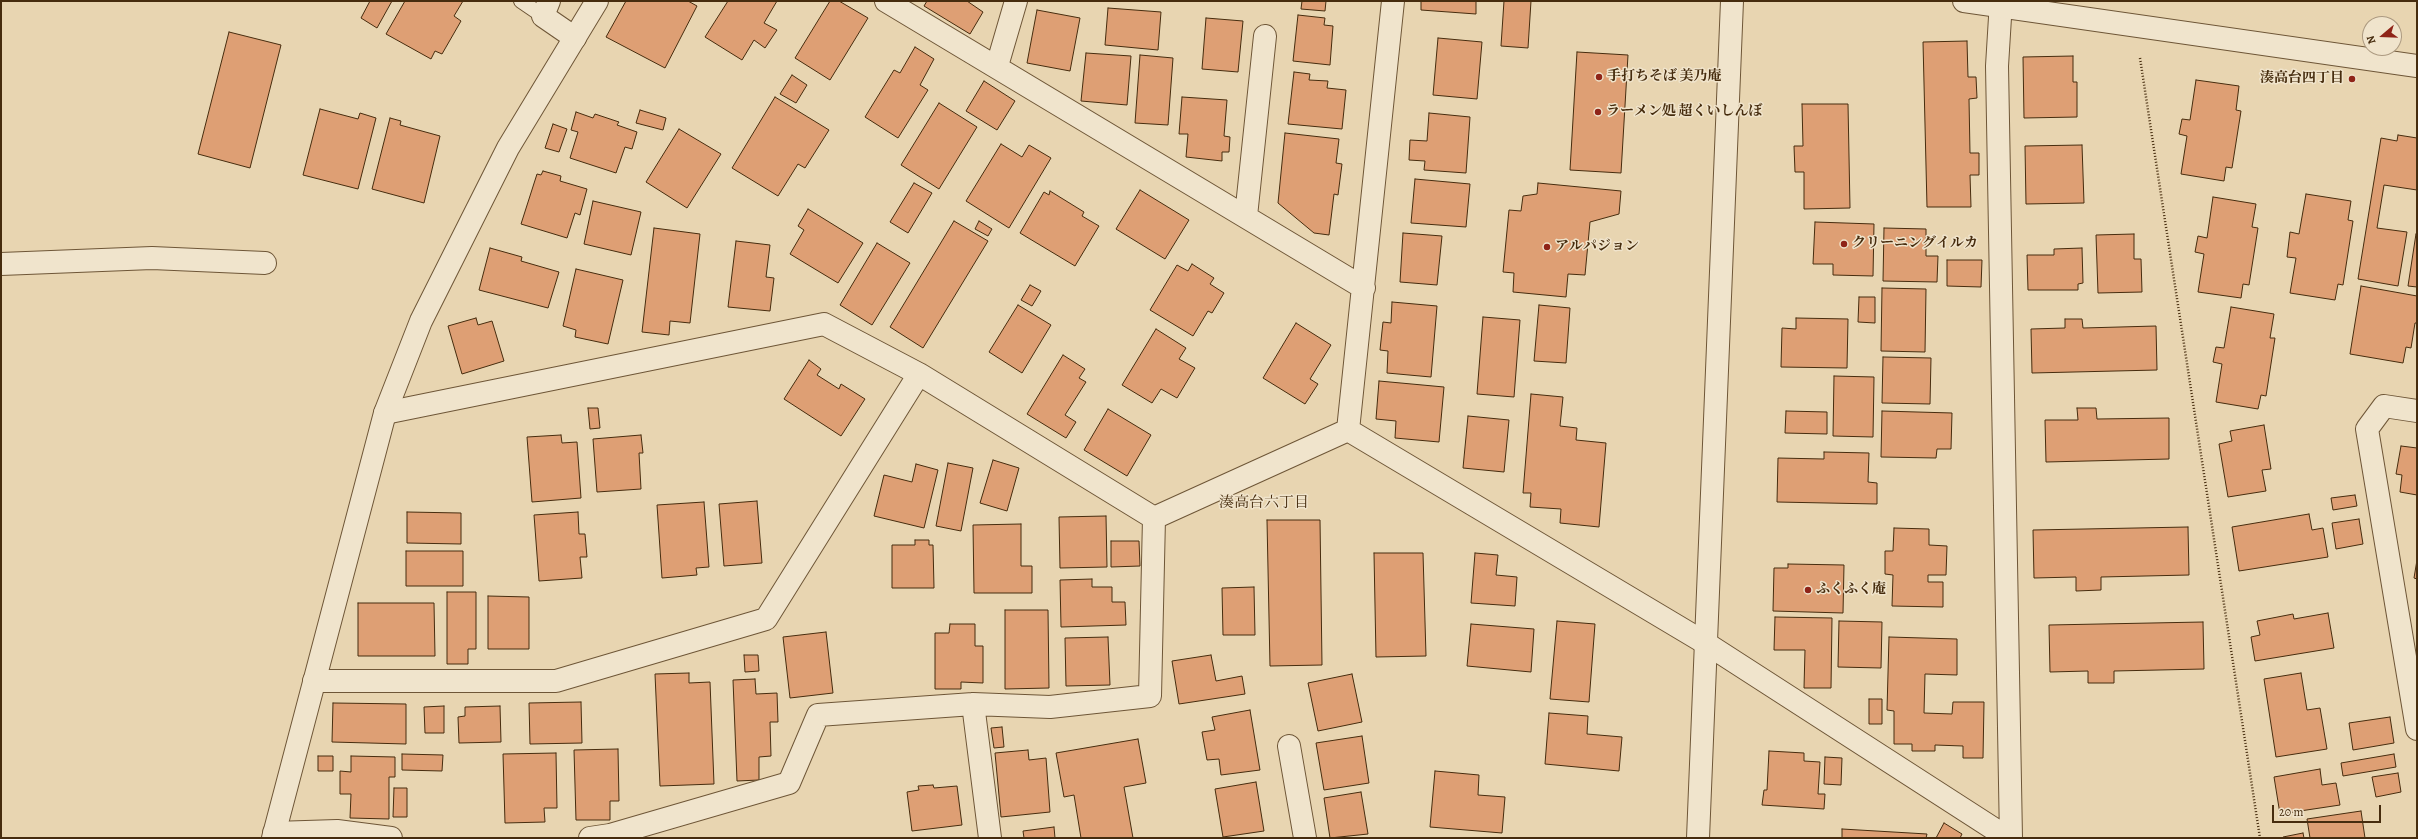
<!DOCTYPE html>
<html>
<head>
<meta charset="utf-8">
<style>
	body { margin:0 }
	#map { position:relative; width:2418px; height:839px; overflow:hidden; background:#e8d5b1; font-family:Alegreya,serif }
	canvas { display:block }
	.frame { position:absolute; inset:0; border:2px solid #462c0e; pointer-events:none }
	.north { position:absolute; left:2362px; top:16px; width:40px; height:40px; box-sizing:border-box; background:#f0e4cc; border:1px solid #ac9a80; border-radius:50%; rotate:251deg; font-size:11px; font-weight:700; line-height:16px; text-align:center; color:#462c0e }
	.north::after { content:''; display:block; margin:auto; width:14px; height:18px; background:#8f2418; clip-path:polygon(50% 0,100% 100%,50% 72%,0 100%) }
	.scale { position:absolute; left:2272px; top:805px; width:109px; height:18px; box-sizing:border-box; border:2px solid #462c0e; border-top:0; padding-left:5px; font-size:12px; line-height:14px; white-space:nowrap; color:#462c0e; -webkit-text-stroke:3px #f0e4cc; paint-order:stroke }
</style>
</head>
<body>
<div id="map">
<canvas width="2418" height="839"></canvas>
<div class="frame"></div>
<div class="north">N</div>
<div class="scale">20 m</div>
</div>
<script>
const ctx = document.querySelector('canvas').getContext('2d');
ctx.lineJoin = 'round';
function paint(path, color) {
  ctx.fillStyle = color;
  ctx.fill(path, 'evenodd');
}
function toPath(rows) {
  const path = new Path2D();
  for (const r of rows) {
    path.moveTo(r[0], r[1]);
    for (let i = 2; i < r.length; i += 2) path.lineTo(r[i], r[i + 1]);
  }
  return path;
}
function trace(path, color, width, dash) {
  ctx.strokeStyle = color;
  ctx.lineWidth = width;
  ctx.lineCap = dash ? 'butt' : 'round';
  ctx.setLineDash(dash || []);
  ctx.stroke(path);
}
function drawText(font, color, halo, rows, align = 'center') {
  ctx.font = font + ' Alegreya,"Noto Serif JP",serif';
  ctx.lineWidth = 3;
  ctx.setLineDash([]);
  ctx.textBaseline = 'middle';
  ctx.strokeStyle = halo;
  ctx.fillStyle = color;
  for (const [text, x, y, turn = 0] of rows) {
    ctx.save();
    ctx.translate(x, y);
    ctx.rotate((+turn || 0) * Math.PI / 180);
    ctx.textAlign = isNaN(turn) ? turn : align;
    if (halo) ctx.strokeText(text, 0, 0);
    ctx.fillText(text, 0, 0);
    ctx.restore();
  }
}
const building = toPath([
	[370,1,392,1,377,28,361,18,370,1],
	[405,1,463,1,454,16,461,21,442,54,435,51,431,59,386,34,405,1],
	[626,1,688,1,697,6,665,68,606,37,626,1],
	[728,1,777,1,764,23,777,30,765,48,754,40,742,60,705,37,728,1],
	[830,1,839,1,868,18,830,80,795,58,830,1],
	[927,1,967,1,983,12,970,34,924,6,927,1],
	[1302,1,1326,1,1325,11,1301,9,1302,1],
	[1421,1,1476,1,1476,14,1421,10,1421,1],
	[1504,1,1531,1,1528,48,1501,46,1504,1],
	[1108,8,1161,12,1158,50,1105,45,1108,8],
	[1037,10,1080,18,1070,71,1027,63,1037,10],
	[1298,15,1325,18,1324,25,1333,26,1330,65,1293,61,1298,15],
	[1206,18,1243,21,1238,72,1202,69,1206,18],
	[229,32,281,45,250,168,198,154,229,32],
	[1438,38,1482,42,1477,99,1433,95,1438,38],
	[1967,41,1968,77,1976,77,1977,98,1969,99,1970,153,1979,153,1979,175,1970,175,1971,207,1927,207,1923,42,1967,41],
	[915,47,934,59,920,85,928,90,898,138,865,117,894,70,900,73,915,47],
	[1577,52,1628,55,1621,173,1570,170,1577,52],
	[1086,53,1131,56,1127,105,1081,101,1086,53],
	[1140,55,1173,58,1168,125,1135,123,1140,55],
	[2073,56,2073,82,2077,82,2077,117,2024,118,2023,57,2073,56],
	[1294,72,1310,74,1309,80,1328,81,1327,88,1346,90,1342,129,1288,124,1294,72],
	[792,75,807,85,796,103,780,94,792,75],
	[2196,80,2239,86,2236,110,2241,111,2232,168,2226,167,2224,181,2181,174,2187,136,2179,134,2182,119,2190,120,2196,80],
	[984,81,1015,101,997,130,966,111,984,81],
	[775,97,829,130,805,168,798,164,778,196,732,168,775,97],
	[1182,97,1227,100,1224,136,1230,137,1229,152,1222,152,1222,161,1186,157,1188,134,1179,134,1182,97],
	[939,103,977,127,939,189,901,165,939,103],
	[1802,104,1848,104,1850,208,1804,209,1804,172,1795,172,1794,146,1803,146,1802,104],
	[320,109,358,119,360,113,376,118,358,189,303,175,320,109],
	[640,110,666,118,663,130,636,123,640,110],
	[576,112,593,118,595,114,619,122,617,125,637,132,632,149,625,147,616,173,570,158,578,132,571,130,576,112],
	[1429,113,1470,117,1466,173,1424,170,1425,161,1409,160,1410,140,1427,141,1429,113],
	[390,118,401,121,400,125,440,136,424,203,372,189,390,118],
	[553,124,567,129,559,152,545,148,553,124],
	[679,129,721,154,687,208,646,182,679,129],
	[1285,133,1339,139,1336,163,1342,164,1338,195,1334,194,1329,235,1314,233,1278,203,1285,133],
	[2398,135,2417,138,2417,190,2384,185,2377,228,2407,232,2398,286,2358,279,2381,138,2397,141,2398,135],
	[1001,144,1022,157,1029,145,1051,158,1009,228,966,201,1001,144],
	[2082,145,2084,203,2026,204,2025,146,2082,145],
	[543,171,561,176,560,181,587,189,580,215,575,213,567,238,521,224,537,174,541,175,543,171],
	[1415,179,1470,184,1466,227,1411,223,1415,179],
	[914,183,932,193,908,233,890,222,914,183],
	[1538,183,1621,191,1619,214,1590,222,1585,275,1568,274,1566,297,1513,292,1514,273,1503,272,1509,210,1521,211,1523,196,1537,194,1538,183],
	[1140,190,1189,220,1165,259,1116,229,1140,190],
	[1050,191,1084,212,1082,216,1099,226,1075,266,1020,233,1044,192,1049,195,1050,191],
	[2306,194,2351,201,2348,220,2353,221,2343,285,2338,284,2335,300,2290,293,2296,258,2287,257,2290,232,2299,234,2306,194],
	[2213,197,2256,204,2252,227,2258,228,2249,285,2243,284,2241,298,2198,292,2204,254,2195,252,2198,236,2207,238,2213,197],
	[593,201,641,212,631,255,584,244,593,201],
	[808,209,863,243,838,283,790,254,804,230,798,226,808,209],
	[954,221,988,241,923,348,890,327,954,221],
	[979,221,992,229,988,236,975,229,979,221],
	[1815,222,1874,224,1873,276,1833,275,1833,264,1813,264,1815,222],
	[654,228,700,234,690,323,670,321,669,335,642,332,654,228],
	[1884,228,1926,229,1926,256,1938,256,1937,282,1883,281,1884,228],
	[1403,233,1442,236,1437,285,1400,282,1403,233],
	[2134,234,2134,259,2141,259,2142,292,2098,293,2096,235,2134,234],
	[2416,234,2417,234,2417,287,2408,286,2416,234],
	[736,241,770,245,766,277,774,278,770,311,728,307,736,241],
	[877,243,910,263,872,325,840,305,877,243],
	[490,248,522,257,521,261,559,272,548,308,479,290,490,248],
	[2082,248,2083,283,2078,284,2078,290,2028,290,2027,255,2054,255,2054,249,2082,248],
	[1947,260,1982,260,1981,287,1947,286,1947,260],
	[1192,264,1214,278,1210,284,1224,293,1212,313,1208,311,1193,336,1150,310,1177,265,1188,271,1192,264],
	[576,269,623,280,608,344,575,337,576,330,563,326,576,269],
	[1030,285,1041,291,1032,306,1021,300,1030,285],
	[2361,286,2417,296,2417,323,2415,323,2411,348,2406,347,2403,363,2350,354,2361,286],
	[1882,288,1926,289,1925,352,1881,351,1882,288],
	[1859,297,1875,297,1875,323,1858,322,1859,297],
	[1392,302,1437,306,1431,377,1387,373,1388,351,1380,350,1383,322,1391,323,1392,302],
	[1018,305,1051,325,1022,373,989,352,1018,305],
	[1539,305,1570,308,1566,363,1534,361,1539,305],
	[2231,307,2274,314,2270,338,2275,338,2266,396,2261,395,2258,409,2216,402,2222,364,2213,362,2216,347,2224,348,2231,307],
	[1483,317,1520,320,1514,397,1477,394,1483,317],
	[476,318,478,325,492,321,504,361,462,374,448,326,476,318],
	[1796,318,1848,319,1847,368,1781,367,1782,328,1796,329,1796,318],
	[2065,319,2082,319,2083,328,2156,326,2157,370,2032,373,2031,329,2065,328,2065,319],
	[1296,323,1331,345,1310,379,1318,384,1305,404,1263,378,1296,323],
	[1156,329,1186,348,1179,359,1195,368,1177,398,1161,389,1152,403,1122,385,1156,329],
	[1063,355,1085,369,1079,378,1086,382,1065,415,1076,422,1066,438,1027,414,1063,355],
	[1883,357,1931,358,1930,404,1882,403,1883,357],
	[809,360,821,369,817,375,839,389,841,384,865,399,841,436,784,399,809,360],
	[1834,376,1874,377,1873,437,1833,436,1834,376],
	[1379,381,1444,387,1439,442,1395,438,1396,421,1376,419,1379,381],
	[1531,394,1563,397,1560,426,1577,428,1576,440,1606,443,1599,527,1560,523,1561,509,1530,507,1531,493,1523,493,1531,394],
	[588,408,598,408,600,428,590,429,588,408],
	[2077,408,2096,408,2097,419,2169,418,2169,459,2046,462,2045,420,2078,420,2077,408],
	[1108,409,1151,435,1127,476,1084,450,1108,409],
	[1786,411,1827,412,1827,434,1785,433,1786,411],
	[1882,411,1952,413,1951,449,1937,449,1936,458,1881,457,1882,411],
	[1468,416,1509,420,1504,472,1463,468,1468,416],
	[2264,425,2271,469,2262,470,2266,491,2228,497,2219,444,2232,441,2230,431,2264,425],
	[561,435,562,443,577,442,581,498,532,502,527,437,561,435],
	[641,435,643,453,639,453,641,489,597,492,593,439,641,435],
	[2401,446,2417,448,2417,495,2400,492,2402,475,2396,474,2401,446],
	[1824,452,1869,453,1868,482,1877,483,1877,504,1777,502,1778,458,1824,459,1824,452],
	[993,460,1019,468,1007,511,980,503,993,460],
	[948,463,973,468,961,531,936,526,948,463],
	[916,464,938,470,924,528,874,516,884,475,912,482,916,464],
	[2355,495,2357,506,2333,510,2331,498,2355,495],
	[757,501,762,563,724,566,719,504,757,501],
	[704,502,709,567,696,568,697,575,662,578,657,505,704,502],
	[407,512,461,513,461,544,407,543,407,512],
	[578,512,579,534,585,534,587,557,580,557,582,578,539,581,534,515,578,512],
	[2309,514,2312,530,2323,528,2328,557,2239,571,2232,527,2309,514],
	[1106,516,1107,567,1060,568,1059,517,1106,516],
	[2359,519,2363,544,2336,549,2332,523,2359,519],
	[1267,520,1320,520,1322,665,1270,666,1267,520],
	[1021,524,1021,566,1032,566,1032,593,974,593,973,525,1021,524],
	[2188,527,2189,575,2101,577,2101,590,2076,591,2076,577,2034,578,2033,530,2188,527],
	[1894,528,1929,529,1929,545,1947,546,1946,575,1928,575,1928,582,1943,582,1943,607,1892,606,1893,575,1885,574,1885,551,1893,551,1894,528],
	[915,540,929,540,929,545,933,545,934,588,892,588,892,545,915,545,915,540],
	[1111,541,1139,541,1140,566,1111,567,1111,541],
	[406,551,463,551,463,586,406,586,406,551],
	[1374,553,1423,553,1426,656,1376,657,1374,553],
	[1475,553,1498,555,1496,575,1517,577,1515,606,1471,603,1475,553],
	[2417,560,2417,579,2414,578,2417,560],
	[1788,564,1844,565,1843,613,1773,611,1774,568,1788,568,1788,564],
	[1092,579,1092,587,1112,587,1112,602,1125,602,1126,625,1061,627,1060,580,1092,579],
	[1254,587,1255,635,1223,635,1222,588,1254,587],
	[447,592,476,592,476,649,468,649,468,664,447,664,447,592],
	[488,596,529,597,529,649,488,649,488,596],
	[358,603,434,603,435,656,358,656,358,603],
	[1005,610,1048,610,1049,688,1005,689,1005,610],
	[2328,613,2334,648,2255,661,2251,637,2260,635,2257,621,2293,614,2294,619,2328,613],
	[1775,617,1832,618,1831,688,1804,688,1805,650,1774,650,1775,617],
	[1557,621,1595,624,1589,702,1550,699,1557,621],
	[1839,621,1882,622,1881,668,1838,667,1839,621],
	[2203,622,2204,669,2114,671,2114,683,2088,683,2088,671,2050,672,2049,625,2203,622],
	[950,624,975,624,975,646,983,646,983,683,961,682,961,689,935,689,935,633,949,633,950,624],
	[1471,624,1534,629,1531,672,1467,666,1471,624],
	[826,632,833,693,790,698,783,637,826,632],
	[1108,637,1110,685,1066,686,1065,638,1108,637],
	[1889,637,1957,639,1957,675,1925,674,1924,713,1952,714,1953,702,1984,702,1983,758,1963,758,1963,746,1935,745,1935,751,1912,751,1912,744,1894,744,1894,711,1887,710,1889,637],
	[744,655,758,655,759,671,745,672,744,655],
	[1211,655,1216,681,1242,676,1245,694,1179,704,1172,661,1211,655],
	[689,673,689,683,710,682,714,784,660,786,655,674,689,673],
	[2301,673,2307,710,2320,708,2327,749,2276,757,2264,679,2301,673],
	[1352,674,1362,722,1318,731,1308,683,1352,674],
	[755,679,756,694,777,693,778,722,770,722,771,756,759,757,759,780,737,781,733,680,755,679],
	[1869,699,1882,699,1882,724,1869,724,1869,699],
	[581,702,582,743,530,744,529,703,581,702],
	[333,703,406,704,406,744,332,742,333,703],
	[444,706,444,733,425,733,424,707,444,706],
	[500,706,501,742,459,743,458,717,465,716,465,707,500,706],
	[1250,710,1260,770,1221,775,1219,759,1207,760,1202,732,1215,730,1212,717,1250,710],
	[1549,713,1588,716,1587,734,1622,737,1619,771,1545,764,1549,713],
	[2390,717,2394,743,2353,750,2349,723,2390,717],
	[1002,727,1004,747,994,748,991,728,1002,727],
	[1362,736,1369,783,1324,790,1316,743,1362,736],
	[1138,739,1146,783,1124,787,1133,838,1081,838,1074,795,1064,797,1056,753,1138,739],
	[618,749,619,801,610,801,610,820,576,820,574,750,618,749],
	[1028,750,1029,760,1046,758,1050,812,1001,817,995,753,1028,750],
	[1769,751,1804,753,1804,761,1820,762,1818,794,1825,794,1824,809,1762,805,1764,790,1767,790,1769,751],
	[556,753,557,808,544,808,545,822,505,823,503,754,556,753],
	[402,754,443,755,442,771,402,770,402,754],
	[2394,754,2396,767,2343,776,2341,763,2394,754],
	[318,756,333,756,333,771,318,771,318,756],
	[351,756,395,757,395,777,389,777,389,819,350,818,351,794,340,794,340,771,351,772,351,756],
	[1825,757,1842,758,1841,785,1824,784,1825,757],
	[2320,769,2322,785,2336,783,2340,805,2280,814,2274,777,2320,769],
	[1435,771,1479,775,1478,795,1505,797,1502,833,1430,827,1435,771],
	[2398,773,2401,792,2376,797,2372,777,2398,773],
	[1256,782,1264,831,1223,837,1215,789,1256,782],
	[933,785,934,788,957,786,962,825,912,831,907,792,919,790,918,786,933,785],
	[394,788,407,788,407,817,393,817,394,788],
	[1361,792,1368,834,1330,838,1324,798,1361,792],
	[2361,811,2365,838,2310,838,2307,819,2361,811],
	[1944,823,1962,834,1960,838,1936,838,1944,823],
	[1054,827,1055,838,1024,838,1023,831,1054,827],
	[1842,829,1927,834,1926,838,1842,838,1842,829],
	[2303,833,2304,838,2284,838,2283,837,2303,833]
]);
paint(building, '#de9f74');
trace(building, '#462c0e', 1);
const service = toPath([
	[521,1,543,16]
]);
const minor = toPath([
	[549,1,543,16,575,38],
	[886,1,1364,288],
	[2001,1,1997,66,2011,838],
	[997,66,1016,1],
	[1246,216,1265,36],
	[1,264,152,258,265,263],
	[2417,411,2384,406,2367,429,2417,729],
	[385,413,824,324,919,374,1154,518,1348,430,1707,644,2008,838],
	[1348,430,1393,1],
	[314,681,556,681,766,619,919,374],
	[973,704,990,838],
	[1289,746,1305,838],
	[274,833,337,831,391,838],
	[590,838,610,835,789,783,818,715,973,704,1050,707,1150,696,1154,518]
]);
const tertiary = toPath([
	[1964,1,2417,66],
	[273,838,385,413,421,321,508,148,597,1],
	[1698,838,1732,1]
]);
trace(service, '#6e5637', 16);
trace(minor, '#6e5637', 24);
trace(tertiary, '#6e5637', 24);
trace(toPath([
	[2140,58,2260,838]
]), '#462c0e', 2.5, [1, 2]);
trace(service, '#f0e4cc', 14);
trace(minor, '#f0e4cc', 22);
trace(tertiary, '#f0e4cc', 22);
for (const [x, y, r, color] of [
	[1599,77,4,"#8f2418"],
	[2352,79,4,"#8f2418"],
	[1598,112,4,"#8f2418"],
	[1844,244,4,"#8f2418"],
	[1547,247,4,"#8f2418"],
	[1808,590,4,"#8f2418"]
]) {
  const dot = new Path2D();
  dot.arc(x, y, r, 0, 2 * Math.PI);
  ctx.fillStyle = color;
  ctx.fill(dot);
  trace(dot, '#f0e4cc', 1.5);
}
drawText('bold 14px', '#462c0e', '#f0e4cc', [
	["手打ちそば 美乃庵",1607,77],
	["湊高台四丁目",2344,79,"right"],
	["ラーメン処 超くいしんぼ",1606,112],
	["クリーニングイルカ",1852,244],
	["アルパジョン",1555,247],
	["ふくふく庵",1816,590]
], 'left');
drawText('15px', '#462c0e', '#f0e4cc', [
	["湊高台六丁目",1264,503]
]);
</script>
</body>
</html>
